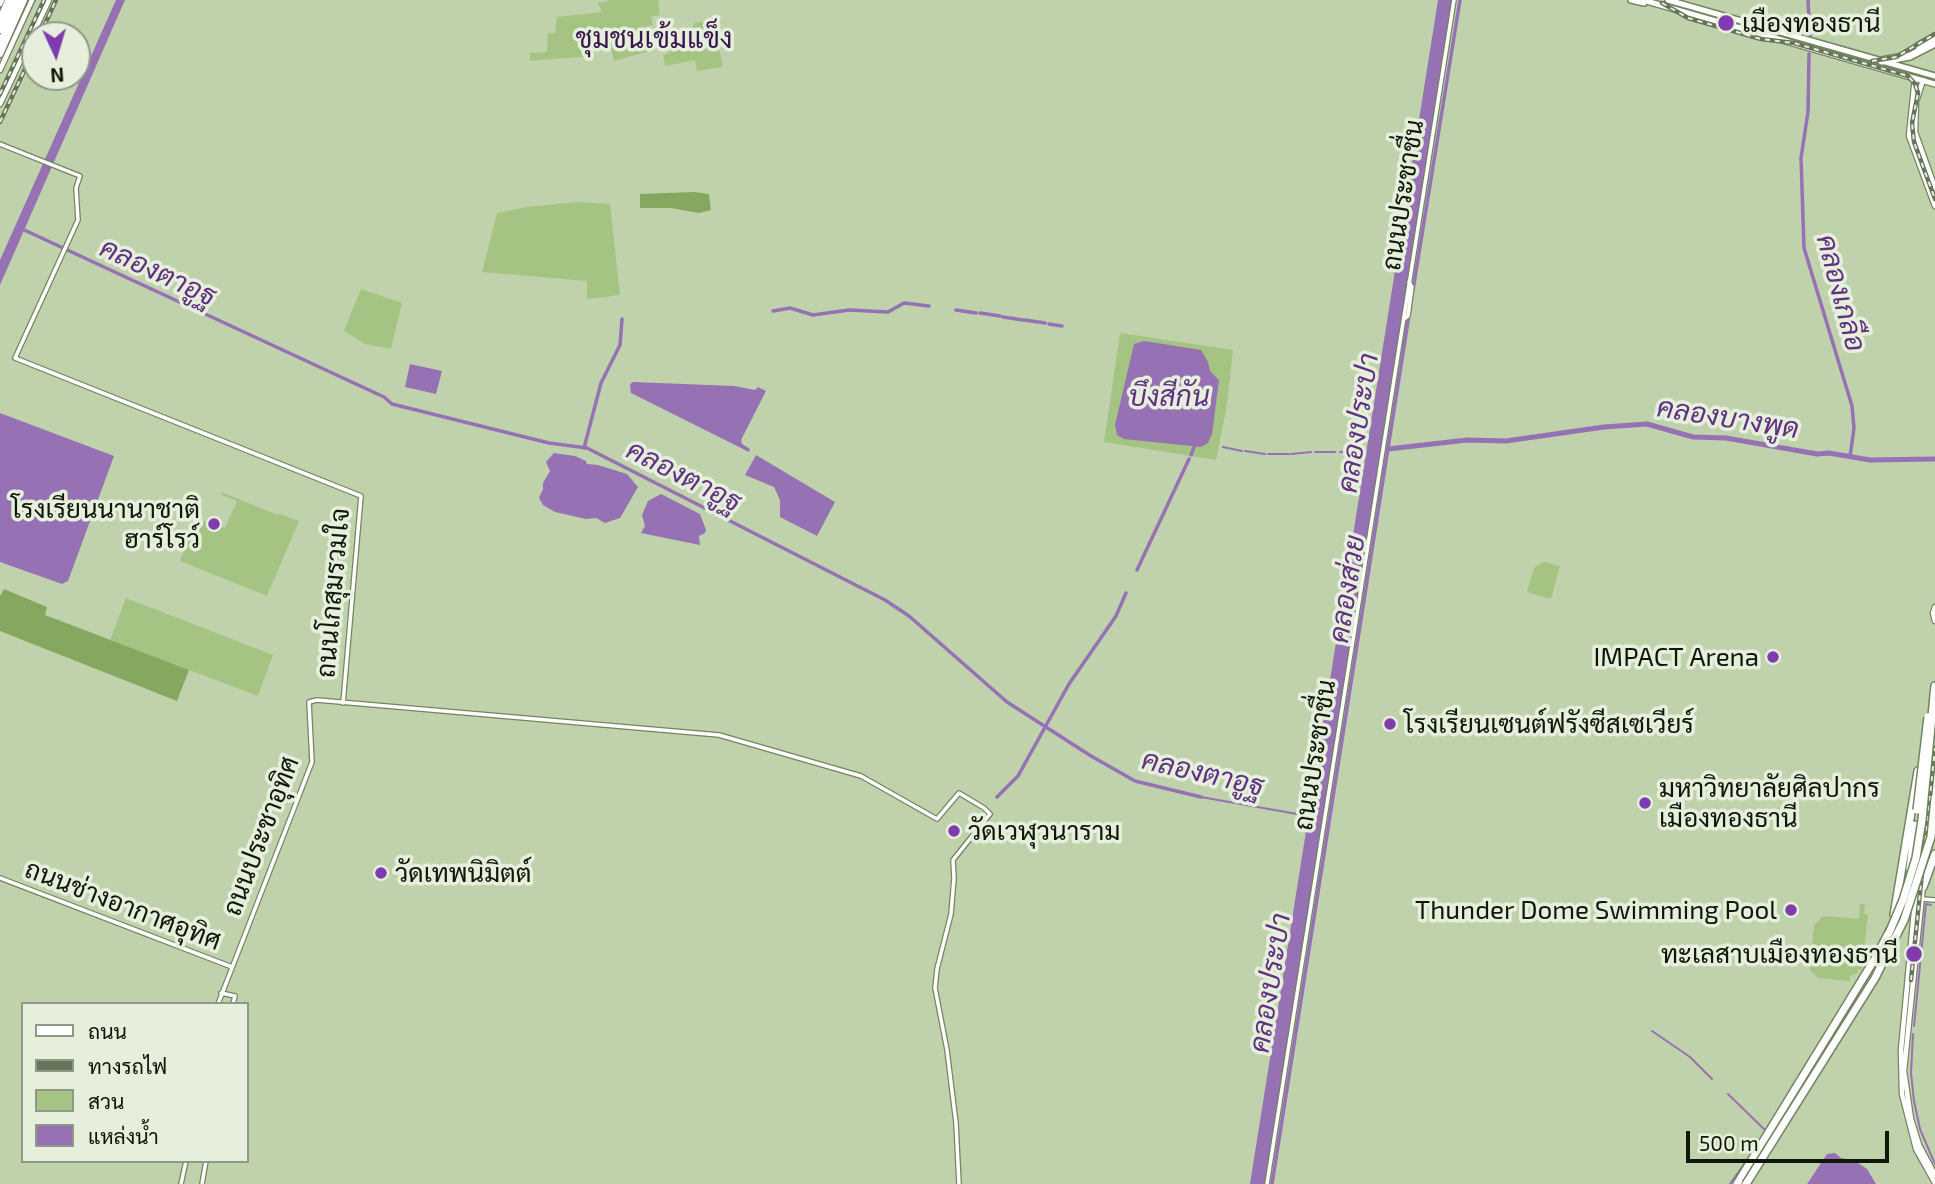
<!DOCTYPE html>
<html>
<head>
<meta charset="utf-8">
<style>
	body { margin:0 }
	#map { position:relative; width:1935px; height:1184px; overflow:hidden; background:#bfd2ab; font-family:"Exo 2",Sarabun,sans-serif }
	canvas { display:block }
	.legend { position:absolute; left:21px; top:1002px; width:228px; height:161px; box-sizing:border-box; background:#e5efdb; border:2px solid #909887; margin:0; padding:9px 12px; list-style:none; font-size:21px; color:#101608 }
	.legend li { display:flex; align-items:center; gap:14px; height:35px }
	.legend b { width:35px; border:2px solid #909887 }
	.north { position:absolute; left:21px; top:21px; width:70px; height:70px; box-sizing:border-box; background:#e5efdb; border:2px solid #909887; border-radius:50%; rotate:176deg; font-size:19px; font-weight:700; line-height:28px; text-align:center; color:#101608 }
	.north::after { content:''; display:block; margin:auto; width:24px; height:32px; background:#803bae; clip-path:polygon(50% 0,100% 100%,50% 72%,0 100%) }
	.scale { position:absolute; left:1686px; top:1131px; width:203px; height:32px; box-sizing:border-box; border:4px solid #101608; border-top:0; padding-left:9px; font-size:21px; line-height:24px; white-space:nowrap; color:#101608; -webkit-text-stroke:5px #e5efdb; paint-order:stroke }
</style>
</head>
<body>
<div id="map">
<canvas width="1935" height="1184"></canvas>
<ul class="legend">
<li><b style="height:9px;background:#fff"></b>ถนน</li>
<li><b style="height:9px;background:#677459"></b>ทางรถไฟ</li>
<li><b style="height:19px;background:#a5c483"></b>สวน</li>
<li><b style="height:19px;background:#9672b4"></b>แหล่งน้ำ</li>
</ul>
<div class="north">N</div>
<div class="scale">500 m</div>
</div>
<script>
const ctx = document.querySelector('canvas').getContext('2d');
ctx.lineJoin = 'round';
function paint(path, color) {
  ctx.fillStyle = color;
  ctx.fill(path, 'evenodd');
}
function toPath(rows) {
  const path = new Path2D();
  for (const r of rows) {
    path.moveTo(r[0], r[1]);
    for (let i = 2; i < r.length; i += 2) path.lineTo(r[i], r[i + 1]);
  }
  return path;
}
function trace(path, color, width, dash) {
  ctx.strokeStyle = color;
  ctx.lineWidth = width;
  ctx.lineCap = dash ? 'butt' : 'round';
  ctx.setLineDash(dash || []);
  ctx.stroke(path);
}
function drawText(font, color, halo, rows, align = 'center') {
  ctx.font = font + ' "Exo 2",Sarabun,sans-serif';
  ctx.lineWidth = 7;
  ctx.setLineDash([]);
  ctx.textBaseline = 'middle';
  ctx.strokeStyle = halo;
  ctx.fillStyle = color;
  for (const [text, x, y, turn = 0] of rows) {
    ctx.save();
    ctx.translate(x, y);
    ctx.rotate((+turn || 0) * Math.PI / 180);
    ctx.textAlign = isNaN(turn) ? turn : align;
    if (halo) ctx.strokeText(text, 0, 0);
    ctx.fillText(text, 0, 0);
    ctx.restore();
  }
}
paint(toPath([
	[610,0,658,0,660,15,651,17,653,25,645,27,649,51,614,61,608,37,588,38,592,56,530,61,530,53,547,52,548,33,555,33,557,17,602,12,598,3],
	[713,20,723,67,697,71,695,60,665,66,663,55,670,53,670,50,680,50,681,29,693,28,694,23],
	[577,202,610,204,620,295,587,299,587,281,482,272,497,213,527,207],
	[361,289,402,303,391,349,365,344,344,331],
	[1120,333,1233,350,1227,405,1216,460,1104,442],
	[221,492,278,515,280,514,299,521,267,596,180,561,196,519,225,528,237,501,222,495],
	[1544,562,1560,566,1551,599,1527,592,1534,568],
	[126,598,273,655,258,696,110,640],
	[1860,904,1865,904,1864,914,1868,914,1862,970,1858,970,1858,973,1850,976,1850,981,1818,978,1810,970,1814,925,1822,917,1826,916,1859,919]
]), '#a5c483');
paint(toPath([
	[695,192,709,194,711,210,699,213,671,208,640,208,640,194],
	[4,589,47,607,45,615,189,670,177,701,0,631,0,596]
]), '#86a75f');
paint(toPath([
	[116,0,125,0,0,285,0,260],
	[1438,0,1452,0,1265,1184,1250,1184],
	[1144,341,1201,350,1208,362,1210,371,1219,380,1212,434,1208,443,1201,447,1124,439,1117,435,1115,425,1134,344],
	[410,364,442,371,436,394,405,387],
	[633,382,734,386,755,390,758,387,766,391,741,440,742,444,750,449,749,452,631,393,630,384],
	[0,413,114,456,68,581,62,584,0,562],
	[554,453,575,456,586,461,587,464,598,465,627,474,638,487,620,518,605,523,596,518,586,519,555,512,543,505,539,498,543,489,543,483,550,471,546,462],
	[756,455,835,502,817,536,780,517,780,500,774,487,745,475],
	[661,494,700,514,706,530,705,533,699,536,700,545,641,533,645,526,642,515,648,501],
	[1835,1153,1841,1158,1854,1160,1867,1169,1876,1184,1807,1184,1827,1154]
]), '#9672b4');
trace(toPath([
	[16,40,35,0],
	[1223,447,1242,451],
	[1245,451,1265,454],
	[1315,452,1335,452],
	[1340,452,1358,451],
	[1268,454,1289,454],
	[1291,454,1311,452],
	[1201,797,1297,814],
	[1914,1026,1926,904,1931,905],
	[1652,1031,1690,1057,1712,1079],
	[1913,1034,1911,1073,1914,1101,1920,1129,1935,1164],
	[1728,1094,1766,1131],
	[1730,1184,1752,1153]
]), '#9672b4', 2);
trace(toPath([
	[1808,0,1810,36],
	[1809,54,1808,112,1801,158,1804,248,1852,406,1854,428,1850,457],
	[20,228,384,397,392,404,549,443,587,448,885,600,909,616,1007,702,1091,756,1135,781,1201,797],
	[1413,290,1460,0],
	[956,310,976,313],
	[773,311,790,308,813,315,849,310,888,312,904,303,929,306],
	[980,313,1000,316],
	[1003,317,1023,320],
	[1025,320,1045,323],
	[1049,324,1062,326],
	[584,448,601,383,620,345,622,319],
	[1191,455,1195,444],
	[1137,570,1189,459],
	[997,797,1018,776,1069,684,1116,616,1126,593],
	[1272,1184,1409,315]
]), '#9672b4', 3.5);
trace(toPath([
	[1388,449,1467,440,1506,441,1604,427,1647,424,1693,437,1726,438,1817,454,1829,453,1870,460,1935,459]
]), '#9672b4', 5);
const tertiary = toPath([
	[0,144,80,176,76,188,78,220,15,358,361,496,343,703],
	[1404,319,1408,316,1412,287,1409,282],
	[0,878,232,967],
	[1922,899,1935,900],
	[221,993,235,996,233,1004],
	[218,1004,312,762,309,702,317,700,719,735,861,776,937,819,959,793,984,808,990,814,953,860,954,878,951,914,937,969,935,988,947,1050,956,1123,959,1184],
	[181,1184,186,1161],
	[202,1184,206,1161],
	[1267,1184,1454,0]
]);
const secondary = toPath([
	[0,4,2,0],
	[0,70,32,0],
	[1915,78,1909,136,1935,206],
	[1923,80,1916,102,1915,132,1935,188],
	[0,104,49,0],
	[1935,607,1933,613,1935,621],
	[1932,800,1935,772],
	[1919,865,1922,842],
	[1923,885,1904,1071,1911,1119,1919,1145,1935,1175],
	[1916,891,1901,1050,1902,1094,1916,1149,1935,1183]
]);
const primary = toPath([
	[1631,0,1644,3],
	[1643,0,1935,84],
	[1668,0,1935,76]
]);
const trunk = toPath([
	[0,30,14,0],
	[0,54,24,0]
]);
const motorway = toPath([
	[0,20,9,0],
	[0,44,20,0],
	[1919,46,1935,37],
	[1882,61,1910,56,1935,43],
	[1934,695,1935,686],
	[1910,869,1915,825],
	[1923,887,1935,854],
	[1894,915,1918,771],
	[1737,1184,1876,957,1890,930]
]);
trace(tertiary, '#738460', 6);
trace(secondary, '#738460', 7);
trace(primary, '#738460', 8);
trace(trunk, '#738460', 9);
trace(motorway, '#738460', 10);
trace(tertiary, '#fff', 3.5);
trace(secondary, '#fff', 4.5);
trace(primary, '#fff', 5);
trace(trunk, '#fff', 6);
trace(motorway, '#fff', 7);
const rail = toPath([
	[1662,3,1688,18,1761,39,1794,43,1908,76,1915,84,1918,93,1912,123,1914,142,1935,199],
	[40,35,56,0],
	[1872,61,1896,57,1935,34],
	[0,94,44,0],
	[0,122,35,48],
	[1911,980,1935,748]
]);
trace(rail, '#677459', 4.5);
trace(rail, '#e5efdb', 2, [5]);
const motorwayBridge = toPath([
	[1917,810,1928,717],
	[1889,933,1903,900,1916,858,1922,820,1934,695],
	[1746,1184,1875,978,1904,920,1931,837,1935,798]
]);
trace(motorwayBridge, '#738460', 10, []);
trace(motorwayBridge, '#fff', 7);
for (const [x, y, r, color] of [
	[1726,23,9,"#803bae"],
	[214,524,7,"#803bae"],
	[1773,657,7,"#803bae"],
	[1390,724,7,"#803bae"],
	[1645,803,7,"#803bae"],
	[954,831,7,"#803bae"],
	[381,873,7,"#803bae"],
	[1791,910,7,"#803bae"],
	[1914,954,9,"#803bae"]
]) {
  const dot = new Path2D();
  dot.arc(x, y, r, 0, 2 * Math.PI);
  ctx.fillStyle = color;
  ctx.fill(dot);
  trace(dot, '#e5efdb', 2.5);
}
drawText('26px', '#101608', '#e5efdb', [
	["เมืองทองธานี",1742,23],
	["โรงเรียนนานาชาติ",200,509,"right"],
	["ฮาร์โรว์",200,539,"right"],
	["IMPACT Arena",1759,657,"right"],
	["โรงเรียนเซนต์ฟรังซีสเซเวียร์",1404,724],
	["มหาวิทยาลัยศิลปากร",1659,788],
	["เมืองทองธานี",1659,818],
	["วัดเวฬุวนาราม",968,831],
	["วัดเทพนิมิตต์",395,873],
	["Thunder Dome Swimming Pool",1777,910,"right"],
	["ทะเลสาบเมืองทองธานี",1898,954,"right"]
], 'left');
drawText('26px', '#101608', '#e5efdb', [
	["ถนนประชาชื่น",1403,195,-81],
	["ถนนโกสุมรวมใจ",333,593,-85],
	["ถนนประชาชื่น",1315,755,-81],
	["ถนนประชาอุทิศ",261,836,-69],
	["ถนนช่างอากาศอุทิศ",123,905,21]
]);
drawText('28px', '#38164e', '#e5efdb', [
	["ชุมชนเข้มแข็ง",654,39]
]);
drawText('italic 28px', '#603081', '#e5efdb', [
	["คลองตาอูฐ",158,272,25],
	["คลองเกลือ",1841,293,75],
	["บึงสีกัน",1169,397],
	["คลองบางพูด",1728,418,9],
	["คลองประปา",1358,423,-81],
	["คลองตาอูฐ",684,476,27],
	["คลองส่วย",1347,589,-81],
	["คลองตาอูฐ",1203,773,13],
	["คลองประปา",1270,983,-81]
]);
</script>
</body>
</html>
